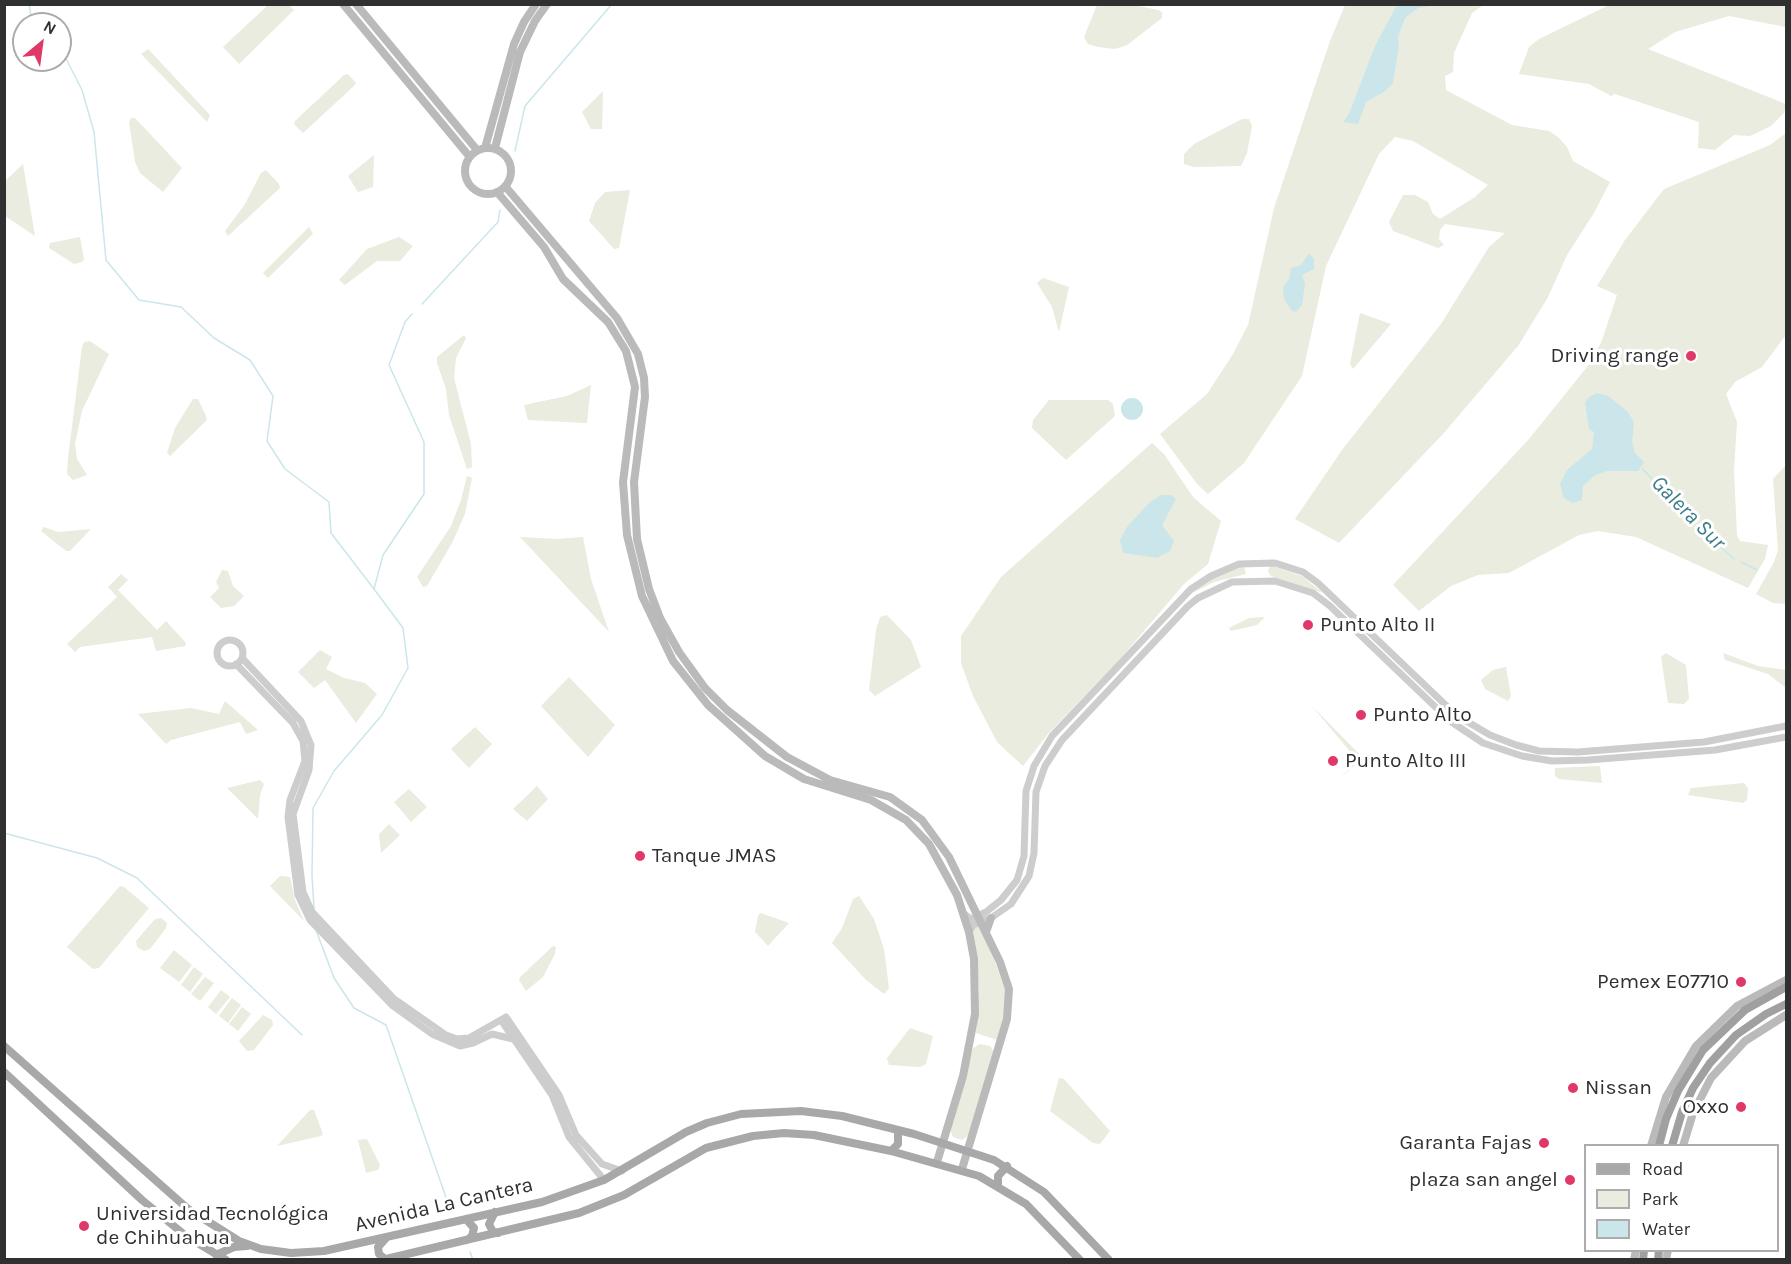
<!DOCTYPE html>
<html>
<head>
<meta charset="utf-8">
<style>
	body { margin:0 }
	#map { position:relative; width:1791px; height:1264px; overflow:hidden; background:#fff; font-family:Karla,sans-serif }
	canvas { display:block }
	.frame { position:absolute; inset:0; border:6px solid #303030; pointer-events:none }
	.legend { position:absolute; left:1584px; top:1144px; width:195px; height:108px; box-sizing:border-box; background:#fff; border:2px solid #acacac; margin:0; padding:8px 10px; list-style:none; font-size:18px; color:#303030 }
	.legend li { display:flex; align-items:center; gap:12px; height:30px }
	.legend b { width:30px; border:2px solid #acacac }
	.north { position:absolute; left:12px; top:12px; width:60px; height:60px; box-sizing:border-box; background:#fff; border:2px solid #acacac; border-radius:50%; rotate:29deg; font-size:16px; font-weight:700; line-height:24px; text-align:center; color:#303030 }
	.north::after { content:''; display:block; margin:auto; width:21px; height:27px; background:#e1386a; clip-path:polygon(50% 0,100% 100%,50% 72%,0 100%) }
</style>
</head>
<body>
<div id="map">
<canvas width="1791" height="1264"></canvas>
<div class="frame"></div>
<ul class="legend">
<li><b style="height:8px;background:#a8a8a8"></b>Road</li>
<li><b style="height:16px;background:#e9ecde"></b>Park</li>
<li><b style="height:16px;background:#cbe6eb"></b>Water</li>
</ul>
<div class="north">N</div>
</div>
<script>
const ctx = document.querySelector('canvas').getContext('2d');
ctx.lineJoin = 'round';
function paint(path, color) {
  ctx.fillStyle = color;
  ctx.fill(path, 'evenodd');
}
function toPath(rows) {
  const path = new Path2D();
  for (const r of rows) {
    if (r.length === 3) {
      path.moveTo(r[0] + r[2], r[1]);
      path.arc(r[0], r[1], r[2], 0, 2 * Math.PI);
      continue;
    }
    path.moveTo(r[0], r[1]);
    for (let i = 2; i < r.length; i += 2) path.lineTo(r[i], r[i + 1]);
  }
  return path;
}
function trace(path, color, width, dash) {
  ctx.strokeStyle = color;
  ctx.lineWidth = width;
  ctx.lineCap = dash ? 'butt' : 'round';
  ctx.setLineDash(dash || []);
  ctx.stroke(path);
}
function drawText(font, color, halo, rows, align = 'center') {
  ctx.font = font + ' Karla,sans-serif';
  ctx.lineWidth = 6;
  ctx.setLineDash([]);
  ctx.textBaseline = 'middle';
  ctx.strokeStyle = halo;
  ctx.fillStyle = color;
  for (const [text, x, y, turn = 0] of rows) {
    ctx.save();
    ctx.translate(x, y);
    ctx.rotate((+turn || 0) * Math.PI / 180);
    ctx.textAlign = isNaN(turn) ? turn : align;
    if (halo) ctx.strokeText(text, 0, 0);
    ctx.fillText(text, 0, 0);
    ctx.restore();
  }
}
paint(toPath([
	[268,5,289,5,294,10,239,64,223,47],
	[1097,5,1134,5,1158,10,1162,12,1162,18,1127,45,1115,49,1098,47,1088,44,1084,37],
	[1345,5,1483,5,1472,13,1454,53,1453,72,1445,76,1446,90,1512,125,1549,131,1558,137,1567,147,1573,161,1610,182,1594,213,1567,255,1547,299,1518,346,1443,434,1339,543,1295,519,1342,450,1441,324,1489,247,1505,233,1445,224,1440,230,1439,239,1444,245,1438,248,1393,231,1389,222,1403,195,1415,195,1428,202,1433,214,1440,219,1475,197,1488,185,1413,141,1395,137,1379,154,1326,266,1302,376,1244,463,1208,494,1197,484,1160,434,1207,394,1233,354,1248,325,1274,208,1330,41],
	[1609,5,1786,5,1786,27,1729,16,1675,32,1648,49,1786,104,1784,113,1771,126,1750,136,1734,135,1715,150,1698,148,1699,122,1615,94,1611,96,1589,84,1519,74,1529,47,1539,39],
	[148,49,210,115,207,122,141,54],
	[348,74,356,83,354,86,303,133,294,124,295,121,344,75],
	[603,91,602,129,591,129,582,112],
	[131,118,135,118,182,168,163,192,140,173,135,162,129,122],
	[1242,119,1249,119,1252,126,1247,153,1241,166,1194,167,1184,164,1184,154,1194,144],
	[1786,133,1786,335,1762,367,1735,382,1726,394,1737,422,1734,471,1737,535,1740,541,1768,545,1765,559,1748,588,1636,537,1598,531,1579,535,1509,573,1478,575,1451,586,1419,611,1393,585,1529,439,1587,367,1601,343,1617,295,1597,286,1625,240,1664,189,1770,145],
	[374,155,373,187,358,192,348,176],
	[23,164,35,236,5,216,5,181],
	[266,170,279,184,280,188,228,236,225,231,245,204,261,173],
	[630,190,619,248,614,249,589,221,595,203,605,192],
	[309,227,313,234,268,278,263,273],
	[80,237,84,260,82,262,74,264,49,248,50,243],
	[399,237,413,246,400,261,377,261,345,285,339,280,367,249],
	[1043,278,1069,287,1059,332,1052,307,1037,283],
	[1360,313,1391,324,1353,369,1350,364],
	[464,335,466,338,456,358,454,378,471,444,472,467,467,469,449,415,446,389,437,363,437,357],
	[90,341,109,354,82,411,75,444,77,459,87,475,73,480,67,474,68,458,82,347,84,342],
	[591,385,587,423,528,420,524,405,567,396],
	[193,399,198,399,207,418,206,421,170,456,167,453,175,428],
	[1049,400,1108,400,1113,404,1115,416,1066,460,1032,428,1033,420],
	[1152,443,1164,454,1193,497,1221,521,1208,564,1184,584,1120,659,1048,734,1023,766,997,742,973,696,961,663,961,636,1001,577],
	[1786,465,1786,604,1773,603,1756,594,1774,562,1778,550,1773,479],
	[467,476,472,478,465,514,452,543,427,586,423,587,417,577,451,526,461,500],
	[44,527,58,532,91,529,70,551,66,551,41,531],
	[520,537,557,539,583,537,591,579,609,632],
	[1270,565,1302,576,1323,593,1271,576,1268,571],
	[1244,566,1246,574,1214,582,1190,594,1213,576],
	[222,570,228,571,233,586,244,596,234,606,221,608,210,597,219,588,216,582],
	[121,574,128,580,118,590,157,630,166,621,186,643,185,646,156,651,152,637,80,647,75,652,67,644,117,597,108,587],
	[887,615,911,640,921,667,875,696,869,690,876,630,880,617],
	[1265,617,1257,625,1231,631,1229,628,1249,618],
	[320,650,332,657,326,669,344,678,365,683,377,694,356,723,325,680,314,688,298,672],
	[1666,653,1686,665,1689,699,1684,704,1668,703,1661,657],
	[1723,653,1758,666,1786,670,1786,688,1768,674,1725,660],
	[1506,667,1511,696,1508,701,1485,689,1481,680,1493,670],
	[569,677,615,725,588,757,541,706],
	[225,701,258,730,246,734,240,722,171,740,166,744,138,714,191,708,219,714],
	[1311,705,1363,758,1339,779,1353,765,1353,755],
	[475,727,492,744,469,768,451,749],
	[1600,766,1602,783,1559,779,1555,776,1555,768],
	[260,780,264,784,260,795,258,819,227,788],
	[1744,783,1748,788,1747,800,1743,803,1688,795,1691,788],
	[537,786,548,799,527,821,513,809],
	[409,789,427,807,411,822,394,802],
	[389,824,400,835,381,853,379,834],
	[280,876,290,877,295,900,304,921,270,886],
	[120,886,124,887,149,908,99,968,93,969,67,947],
	[859,896,874,919,884,949,889,988,884,994,866,980,832,943,842,928,853,899],
	[761,913,789,923,768,946,755,932,758,915],
	[161,918,167,923,166,928,150,949,144,951,137,947,136,941,155,919],
	[978,926,990,948,1005,989,1005,1015,997,1040,976,1033,979,989,973,929],
	[553,946,556,947,555,954,543,977,526,991,519,980,520,977],
	[174,950,192,965,179,982,160,968],
	[194,967,203,974,190,992,181,985],
	[205,977,214,983,200,1001,191,994],
	[221,990,230,997,216,1014,208,1007],
	[232,998,241,1005,228,1023,219,1016],
	[242,1007,251,1014,238,1031,229,1024],
	[263,1015,272,1020,273,1025,254,1050,247,1051,239,1041],
	[910,1028,933,1036,926,1064,920,1067,889,1065,887,1058],
	[980,1044,990,1046,994,1052,968,1136,962,1140,953,1137,950,1129,973,1048],
	[1059,1078,1064,1079,1110,1131,1100,1144,1093,1143,1050,1111],
	[310,1110,314,1110,323,1134,321,1136,277,1146],
	[367,1139,380,1165,378,1170,366,1173,358,1140]
]), '#e9ecde');
paint(toPath([
	[1397,5,1438,5,1418,8,1405,18,1398,37,1399,46,1393,83,1384,92,1366,102,1358,124,1343,122,1349,114,1375,46],
	[1309,253,1314,259,1314,269,1302,275,1305,284,1302,305,1296,312,1292,311,1284,299,1283,287,1289,279,1291,268,1301,265],
	[1597,393,1608,396,1628,412,1634,423,1632,442,1635,453,1644,462,1638,471,1607,471,1594,476,1583,486,1582,500,1573,503,1564,498,1560,484,1567,470,1592,449,1594,432,1589,429,1585,403,1589,397],
	[1132,409,11],
	[1161,495,1171,495,1176,499,1162,525,1174,541,1170,551,1157,558,1123,553,1120,540,1127,527,1150,502]
]), '#cbe6eb');
trace(toPath([
	[29,4,31,16,39,24],
	[60,47,82,90,94,132,106,260,139,300,181,307,214,338,250,360,273,396,267,441,285,469,329,502,331,533,374,589],
	[515,151,525,106,612,4],
	[422,304,498,222,500,210],
	[1642,468,1682,512,1734,559],
	[1741,562,1757,570],
	[4,833,97,858,137,878,302,1035],
	[314,909,312,875,313,808,334,771,382,715,408,668,403,628,374,589,383,555,424,494,424,442,389,365,405,322,412,314],
	[316,930,334,978,354,1008,386,1025,449,1206],
	[470,1252,473,1260]
]), '#cbe6eb', 1.5);
trace(toPath([
	[230,653,13],
	[242,658,301,721,311,745,309,770,293,814,303,892,312,912,393,998,446,1035,457,1039,469,1038,506,1017,559,1095,576,1135,602,1164,622,1171],
	[236,664,293,723,303,741,305,761,290,800,288,817,298,895,310,920,393,1006,432,1034,460,1046,473,1043,492,1034,513,1039],
	[963,913,971,919,986,912,1001,900,1017,880,1024,856,1026,791,1034,766,1052,736,1191,589,1211,576,1239,564,1275,563,1303,572,1318,583,1456,715,1490,735,1516,745,1539,751,1578,752,1704,742,1786,726],
	[969,932,973,925,991,918,1011,904,1029,876,1034,853,1036,792,1045,766,1062,740,1188,606,1198,598,1232,582,1275,581,1313,593,1330,606,1450,721,1483,743,1522,756,1552,761,1588,760,1715,750,1786,737],
	[501,1020,552,1095,569,1137,604,1180]
]), '#cdcdcd', 7);
trace(toPath([
	[343,4,469,156],
	[356,4,477,150],
	[488,171,23],
	[485,148,514,44,524,22,536,4],
	[495,148,520,52,535,21,547,4],
	[505,186,617,318,638,354,644,378,645,397,634,482,637,539,649,589,660,618,679,652,705,688,727,710,787,757,830,780,890,797,922,820,949,857,1000,962,1009,989,1007,1019,962,1169],
	[497,192,544,247,563,279,608,322,626,351,635,387,623,482,627,535,642,596,673,661,708,705,765,756,804,779,871,800,906,820,929,844,957,895,969,932,974,959,975,1014,963,1076,937,1162],
	[986,932,991,918],
	[1651,1146,1666,1097,1696,1046,1737,1006,1786,980],
	[1683,1146,1693,1113,1711,1078,1745,1041,1786,1015],
	[1634,1260,1636,1250],
	[1666,1260,1668,1250]
]), '#bababa', 8);
trace(toPath([
	[4,1046,188,1209,239,1241,261,1249,291,1253,324,1251,542,1202,604,1180,686,1132,707,1123,741,1114,801,1111,842,1116,914,1134,994,1160,1044,1192,1109,1260],
	[4,1072,142,1200,186,1236,226,1260],
	[891,1151,898,1144,898,1130],
	[998,1184,998,1176,1007,1166],
	[495,1212,489,1224,493,1232,498,1233],
	[466,1219,474,1228,472,1236,467,1240],
	[216,1255,234,1247,247,1246],
	[385,1259,379,1254,378,1247,387,1237],
	[382,1260,579,1213,624,1195,706,1148,753,1136,784,1133,814,1135,891,1151,979,1176,1026,1204,1080,1260]
]), '#a8a8a8', 8);
trace(toPath([
	[1659,1146,1666,1119,1678,1091,1703,1050,1745,1010,1786,987],
	[1672,1146,1682,1112,1693,1088,1710,1063,1736,1035,1766,1014,1786,1004],
	[1643,1260,1644,1250],
	[1658,1260,1659,1250]
]), '#a0a0a0', 8);
for (const [x, y, r, color] of [
	[1691,356,6,"#e1386a"],
	[1308,625,6,"#e1386a"],
	[1361,715,6,"#e1386a"],
	[1333,761,6,"#e1386a"],
	[640,856,6,"#e1386a"],
	[1741,982,6,"#e1386a"],
	[1573,1088,6,"#e1386a"],
	[1741,1107,6,"#e1386a"],
	[1544,1143,6,"#e1386a"],
	[1570,1180,6,"#e1386a"],
	[84,1226,6,"#e1386a"]
]) {
  const dot = new Path2D();
  dot.arc(x, y, r, 0, 2 * Math.PI);
  ctx.fillStyle = color;
  ctx.fill(dot);
  trace(dot, '#fff', 2);
}
drawText('21px', '#303030', '#fff', [
	["Driving range",1679,356,"right"],
	["Punto Alto II",1320,625],
	["Punto Alto",1373,715],
	["Punto Alto III",1345,761],
	["Tanque JMAS",652,856],
	["Pemex E07710",1729,982,"right"],
	["Nissan",1585,1088],
	["Oxxo",1729,1107,"right"],
	["Garanta Fajas",1532,1143,"right"],
	["plaza san angel",1558,1180,"right"],
	["Universidad Tecnológica",96,1214],
	["de Chihuahua",96,1238]
], 'left');
drawText('21px', '#303030', '#fff', [
	["Avenida La Cantera",444,1205,-13]
]);
drawText('italic 22px', '#3d7d8a', '#fff', [
	["Galera Sur",1688,513,45]
]);
</script>
</body>
</html>
